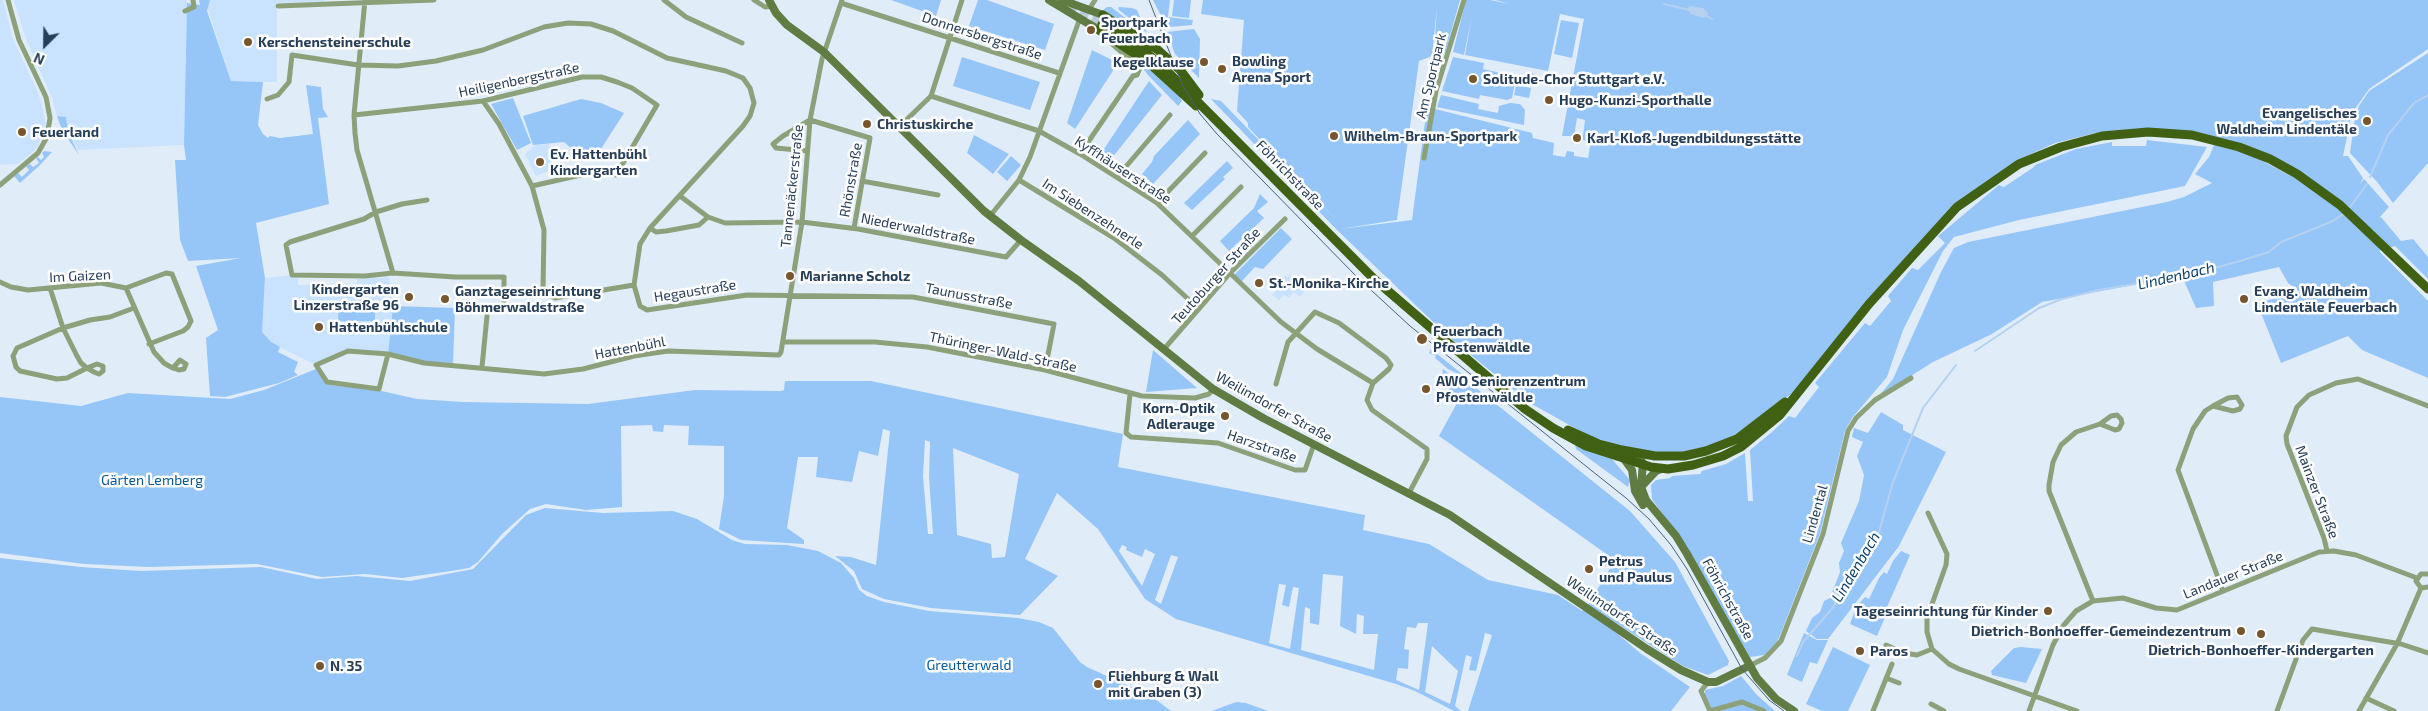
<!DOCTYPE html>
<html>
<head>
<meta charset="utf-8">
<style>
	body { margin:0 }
	#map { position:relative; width:2428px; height:711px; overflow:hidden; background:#e1ecf9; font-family:"Exo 2",sans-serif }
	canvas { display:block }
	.north { position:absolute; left:20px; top:20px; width:50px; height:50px; -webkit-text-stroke:4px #fff; paint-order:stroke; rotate:203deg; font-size:14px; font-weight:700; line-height:20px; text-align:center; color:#263e58 }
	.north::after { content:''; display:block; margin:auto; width:18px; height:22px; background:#263e58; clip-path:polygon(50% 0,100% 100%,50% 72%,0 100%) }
</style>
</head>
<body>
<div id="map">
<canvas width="2428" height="711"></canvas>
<div class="north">N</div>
</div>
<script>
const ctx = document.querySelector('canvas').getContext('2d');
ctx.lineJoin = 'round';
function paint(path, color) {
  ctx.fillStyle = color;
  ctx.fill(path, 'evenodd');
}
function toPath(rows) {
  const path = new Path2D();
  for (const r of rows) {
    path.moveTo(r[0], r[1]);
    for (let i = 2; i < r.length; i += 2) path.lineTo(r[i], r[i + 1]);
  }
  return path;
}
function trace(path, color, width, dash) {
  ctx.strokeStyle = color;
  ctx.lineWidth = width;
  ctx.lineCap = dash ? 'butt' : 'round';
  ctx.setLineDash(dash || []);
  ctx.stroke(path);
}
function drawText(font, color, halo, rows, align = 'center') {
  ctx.font = font + ' "Exo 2",sans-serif';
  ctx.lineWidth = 5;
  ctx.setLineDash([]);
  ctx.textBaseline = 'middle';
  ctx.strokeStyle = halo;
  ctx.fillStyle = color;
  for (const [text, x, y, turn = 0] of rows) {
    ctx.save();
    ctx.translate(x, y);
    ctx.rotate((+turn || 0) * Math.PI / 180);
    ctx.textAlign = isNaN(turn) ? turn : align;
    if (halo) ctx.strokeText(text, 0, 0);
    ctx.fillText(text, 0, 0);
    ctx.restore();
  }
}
paint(toPath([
	[0,0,3,0,13,39,36,88,42,104,46,126,38,146,31,154,17,164,0,165],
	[14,0,187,0,184,145,78,150,68,132,66,117,57,116,52,98,25,37],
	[205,0,324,0,324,2,277,3,277,82,263,82,231,81],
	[549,144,554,169,536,176,525,154,536,145],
	[292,275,298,275,298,285,357,284,357,279,389,277,393,306,388,354,355,350,316,365,271,343,262,332,265,278],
	[1290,275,1306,289,1300,297,1294,292,1289,298,1284,295,1279,300,1272,295,1277,290,1275,288,1285,276,1287,278]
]), '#c9e3ff');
paint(toPath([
	[199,0,210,0,207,11,231,81,263,82,258,125,263,134,268,138,270,136,280,138,313,134,306,85,321,87,323,109,328,117,318,118,329,204,256,223,265,278,262,332,271,342,280,347,278,352,298,362,294,372,298,375,279,383,225,397,210,396,206,338,218,330,196,266,241,258,188,261,180,240,175,160,186,160,184,145,187,3,200,5],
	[891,0,941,0,936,16],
	[978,0,987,0,1054,24,1045,50,969,26],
	[1153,0,1170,0,1168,17,1193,20,1192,25,1170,27,1162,18],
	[1174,0,1191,0,1189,18,1172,16],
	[1203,0,1460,0,1445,53,1434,52,1437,7,1432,56,1419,61,1397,220,1340,229,1412,220,1427,107,1532,133,1533,138,1554,143,1553,155,1565,157,1567,151,1574,152,1574,156,1588,158,1591,142,1578,139,1579,135,1583,136,1585,120,1577,118,1574,136,1562,136,1584,19,1560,14,1548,71,1465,55,1472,16,1464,55,1453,52,1466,0,1490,0,1510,4,1495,0,2428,0,2428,49,2369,89,2352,113,2343,156,2348,156,2363,178,2360,184,2364,179,2389,207,2379,218,2381,217,2401,241,2413,239,2428,257,2428,279,2395,246,2379,251,2428,301,2428,378,2362,350,2348,336,2281,363,2257,303,2300,292,2288,283,2279,267,2213,282,2214,306,2196,308,2182,276,2042,302,1992,334,1933,362,1878,397,1893,379,1941,272,1954,248,1968,242,2167,202,2184,197,2212,183,2195,174,2209,157,2214,145,2247,153,2345,204,2253,149,2138,129,2096,133,2055,143,2020,159,1982,185,1796,390,1745,431,1715,445,1685,453,1653,452,1620,446,1589,436,1530,403,1450,338,1336,229,1211,99,1221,101,1340,224,1248,127,1248,123,1237,111,1244,20,1201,14],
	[1107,7,1111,7,1132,23,1139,34,1102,11],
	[1119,7,1132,8,1137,10,1147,33,1118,9],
	[1561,20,1579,23,1572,58,1554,54],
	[1194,29,1200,39,1199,78,1175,54,1167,32],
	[1092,50,1118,63,1075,129,1067,123],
	[1131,52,1178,94,1182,101,1178,106,1148,75],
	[2428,53,2428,163,2393,203,2378,183,2350,153,2355,116,2359,106,2369,91],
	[962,57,1040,82,1030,110,953,86],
	[1453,57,1484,63,1483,69,1523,78,1526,72,1535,74,1536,86,1515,83,1512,98,1507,100,1480,95,1479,99,1442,91],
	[1149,81,1162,95,1112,158,1102,152],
	[1516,85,1531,88,1529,98,1514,95],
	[1441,95,1479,104,1478,109,1498,113,1499,106,1510,103,1520,104,1525,110,1524,125,1437,107],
	[513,98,531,143,517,150,491,104],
	[581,99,601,103,624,113,599,152,581,157,564,142,533,145,523,116],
	[57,116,66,117,68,132,79,155,62,130],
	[1188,120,1200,134,1153,184,1142,174,1152,162,1154,156],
	[974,135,1009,154,993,174,967,153],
	[2147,140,2207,147,2185,186,2019,220,1954,237,1943,251,1903,330,1887,377,1852,418,1845,431,1820,533,1781,633,1777,642,1764,655,1750,657,1688,550,1652,499,1651,485,1656,480,1670,478,1672,476,1700,474,1702,471,1726,464,1745,453,1748,501,1753,501,1750,450,1772,432,1789,416,1795,418,1819,387,1815,383,1865,323,1870,326,1891,301,1888,296,1912,268,1918,270,1945,243,1938,236,1999,185,2004,187,2034,167,2035,165,2076,149,2112,142,2112,146,2146,146],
	[44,151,52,152,40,165,20,183,14,176,18,173,22,177,29,170,26,166,30,164,33,167,39,163,36,158,38,157,41,160,44,157,42,153],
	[1011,156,1021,165,1007,181,997,172],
	[1227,161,1233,168,1223,177,1225,179,1192,210,1184,203],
	[1260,194,1268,202,1257,211,1264,218,1229,251,1220,241,1254,208],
	[1281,228,1292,239,1263,269,1255,267,1241,282,1234,275],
	[339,300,375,301,375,321,338,321],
	[393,306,455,308,453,365,424,363,388,354],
	[1431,349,1467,378,1448,369,1435,358,1436,356,1429,353],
	[1153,350,1197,388,1146,392],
	[316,369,329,385,377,390,417,399,463,402,588,404,695,390,781,391,784,390,785,381,871,381,1123,434,1118,467,1365,515,1363,530,1429,544,1488,580,1558,595,1582,611,1586,607,1640,653,1690,687,1671,711,1468,711,1492,635,1485,633,1476,671,1469,670,1472,657,1466,655,1455,706,1461,711,1454,711,1415,691,1396,684,1176,619,1145,599,1098,529,1057,493,1025,559,1058,576,1020,615,931,608,884,599,862,589,854,571,835,556,851,557,876,565,890,431,883,429,878,456,859,451,852,482,816,477,818,457,798,457,787,528,804,540,804,544,741,540,719,529,724,496,724,446,688,445,689,426,664,425,663,432,653,431,652,425,621,426,622,507,586,510,546,504,530,509,502,534,478,562,469,568,451,571,402,578,365,574,322,577,257,564,148,567,84,564,0,553,0,397,81,406,128,393,230,399,264,390],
	[925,440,930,442,929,477,933,534,928,534,923,476],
	[953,448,1019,474,1005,557,992,558,991,544,957,535],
	[1122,545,1127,547,1126,550,1142,557,1145,549,1155,554,1142,586,1119,551],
	[1171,555,1178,557,1161,604,1155,600],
	[1323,574,1343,576,1340,626,1356,634,1357,614,1364,616,1363,634,1378,634,1374,670,1301,650,1305,607,1310,609,1310,623,1319,625],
	[1279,584,1286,585,1282,605,1289,607,1293,587,1299,588,1290,649,1269,643],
	[1418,623,1428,623,1419,690,1396,680,1398,668,1408,669,1409,650,1404,649,1407,627,1416,628],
	[1432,646,1458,671,1450,704,1425,692],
	[1443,369,1455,379,1460,377,1476,388,1630,511,1675,562,1729,661,1728,665,1708,675,1683,666,1588,605,1615,560,1439,436,1456,405,1442,377],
	[1881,412,1903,425,1903,430,1946,452,1899,546,1828,639,1817,639,1806,631,1812,618,1820,612,1824,601,1830,598,1840,572,1839,563,1844,551,1841,543,1859,501,1864,475,1857,456,1863,442,1852,437,1854,428,1868,433],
	[1575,443,1611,458,1630,480,1628,487,1576,449],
	[545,508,603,513,673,511,697,519,732,540,745,544,787,545,818,551,841,563,854,578,859,590,867,596,884,602,929,611,1018,618,1039,622,1053,628,1080,662,1087,667,1151,696,1171,711,0,711,0,558,81,567,141,571,261,567,317,579,357,576,410,581,473,569,526,515],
	[1901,551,1910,555,1887,607,1889,608,1877,636,1850,624,1856,607,1865,597,1869,599,1879,578,1884,572,1887,574,1893,561],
	[1804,633,1817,640,1828,640,1817,664,1810,662,1802,682,1787,675],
	[1833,647,1870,665,1848,711,1822,711,1806,704],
	[2021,647,2042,649,2026,683,1992,675,1991,671,2014,648],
	[1741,676,1757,695,1775,711,1713,711,1705,696,1705,690,1723,686],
	[1236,702,1246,703,1268,711,1212,711]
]), '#96c5f8');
paint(toPath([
	[1690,6,1703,8,1708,13,1707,16,1703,18,1691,14,1687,9]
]), '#b5d1ef');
trace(toPath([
	[1664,4,1689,10],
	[1705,15,1712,19],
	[2370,177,2388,135,2414,103,2428,95],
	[2348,210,2367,184],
	[1975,351,2039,308,2062,299,2099,290,2189,275,2240,261,2269,252,2281,242,2333,221,2345,213],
	[1797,656,1803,642,1831,610,1877,539,1893,482,1923,408,1956,365]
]), '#b5d1ef', 2);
trace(toPath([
	[1056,0,1102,24]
]), '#bcc9d9', 9, [9, 4.5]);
trace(toPath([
	[365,0,354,115,355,133,357,150,393,273],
	[664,0,686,17,742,43],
	[754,0,765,7,772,6],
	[841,3,1059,73],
	[278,6,434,0],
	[1090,8,1095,0],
	[185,11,194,7,193,0],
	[931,96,1039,131,1080,154,1157,203,1281,322,1317,349,1373,383],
	[267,99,278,95,289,82,292,55,358,65,398,66,436,61,483,50,544,27,568,23,591,24,613,31,667,58,726,71,743,78,750,88,754,103,750,116,743,126,650,228,640,244,634,285,640,306,647,310,747,295,913,297,1054,324,1045,370],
	[483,101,499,124,532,186,544,230,543,291,555,298,634,285],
	[354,115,483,101,582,77,601,77,617,82,632,88,657,105,616,175,594,172,532,186],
	[899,127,931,96,962,0],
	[807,151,776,148,773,144,783,136,810,120,870,138,854,228],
	[1080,154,1133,76,1137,75,1140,68,1111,43],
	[1424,158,1436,91,1464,0],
	[1117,177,1170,115],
	[1019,180,1114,238,1162,275,1199,309],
	[862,181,938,195],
	[0,185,38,153,47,137,50,118,46,97,19,40,8,0],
	[680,196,708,217],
	[427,200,402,204,376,212,364,219,290,242,286,245,292,275,365,276,393,273,455,277,504,277,504,307],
	[1157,203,1205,153],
	[990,216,1019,180,1030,157,1080,18],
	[650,228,656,232,666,231,699,225,708,217,725,223,802,222,858,229,1006,257,1021,240],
	[1193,235,1241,187],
	[0,282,11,287,28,290,101,283,126,288,154,352,164,363,169,366,173,368,179,370,184,369,186,364,180,360,173,368],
	[50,288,63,328,77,356,81,363,87,368,94,372,99,374,103,371,103,366,97,364,87,368,67,378,57,379,20,371,16,367,13,356,17,348,63,328,90,320,110,317,134,308],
	[126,288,166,273,172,274,191,321,188,327,183,331,149,344],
	[783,342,875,342,927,347,1045,370,1142,396,1195,398,1209,394,1213,389],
	[1164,349,1229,274,1285,219],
	[388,354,379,389,327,382,316,365,348,351,388,354,424,363,544,374,583,369,634,356,668,351,779,355,781,352,802,222,810,120,822,59,842,0],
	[482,367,487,316],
	[1276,384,1288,342,1315,312,1339,323,1386,358,1391,365,1389,369,1373,383,1367,400,1372,410,1427,449,1427,459,1409,493],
	[1130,394,1126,433,1131,437,1218,443,1295,470,1305,470,1314,444],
	[2213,406,2228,398,2237,397,2242,405,2240,409,2233,411,2213,406,2205,411,2193,429,2178,470,2223,591],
	[1928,513,1947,554,1946,565,1927,618,1927,632,1932,649,1949,664,1959,669,2077,711],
	[2327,551,2324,538,2287,444,2286,436,2297,407,2309,395,2336,383,2358,379,2428,406],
	[2428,574,2421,574,2416,581,2421,588,2428,587],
	[2093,601,2049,491,2049,485,2053,462,2061,445,2076,432,2100,424,2115,430,2119,429,2122,423,2121,419,2117,415,2111,416,2100,424],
	[1886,645,1904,653,1917,655,1932,649],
	[1749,666,1765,658,1781,641,1823,534,1848,431,1856,418,1875,400,1911,378],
	[1886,678,1899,683],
	[1708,682,1701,691,1710,711],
	[2366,698,2394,711],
	[1931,704,1944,711],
	[1710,711,1742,702,1764,711],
	[1873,711,1892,664],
	[2029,711,2053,645,2063,626,2076,611,2093,601,2123,598,2156,608,2177,610,2319,552,2334,551,2356,555,2417,578],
	[2277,711,2303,640,2312,629,2401,644,2428,653],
	[2359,711,2397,644,2421,588]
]), '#8ca17a', 5);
trace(toPath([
	[769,0,776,13,787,25,824,52,984,211,1021,240,1079,281,1213,389,1263,418,1450,515,1647,649,1681,670,1708,682,1716,682,1749,666],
	[1049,0,1099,30],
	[1062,0,1103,15],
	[1634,453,1643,463,1641,487,1646,500,1676,536,1687,554,1757,678,1776,699,1794,711],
	[1624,459,1632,470,1635,491,1643,505],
	[1641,487,1656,471,1661,469]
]), '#607c43', 8);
trace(toPath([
	[1103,15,1158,50,1181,71,1199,95],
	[1102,24,1134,43,1160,64,1373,278,1525,409,1553,428,1586,446,1651,467,1668,469,1693,465,1723,456,1741,447,1780,415,1869,304,1957,207,2019,164,2061,147,2102,136,2148,132,2192,135,2239,147,2270,159,2297,174,2340,205,2428,289],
	[1099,30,1150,64,1196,106],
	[1568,430,1599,444,1622,450,1655,456,1684,456,1706,451,1737,439,1785,402]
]), '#406113', 9);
trace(toPath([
	[1149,0,1182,84,1200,114,1217,134,1358,278,1410,326,1626,498,1649,519,1671,545,1687,569,1742,669,1769,700,1784,711]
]), '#4b6078', 1);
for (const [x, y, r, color] of [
	[1091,30,5,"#77562d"],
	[248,42,5,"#77562d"],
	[1204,62,5,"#77562d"],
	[1222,69,5,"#77562d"],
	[1473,79,5,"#77562d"],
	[1549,100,5,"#77562d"],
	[2367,121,5,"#77562d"],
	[867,124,5,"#77562d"],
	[22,132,5,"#77562d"],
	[1334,136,5,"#77562d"],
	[1577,138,5,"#77562d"],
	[540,162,5,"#77562d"],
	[790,276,5,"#77562d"],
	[1259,283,5,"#77562d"],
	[409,297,5,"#77562d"],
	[445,299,5,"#77562d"],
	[2244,299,5,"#77562d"],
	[319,327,5,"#77562d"],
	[1422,339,6,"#77562d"],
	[1426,389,5,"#77562d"],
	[1225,416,5,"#77562d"],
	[1589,569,5,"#77562d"],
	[2048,611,5,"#77562d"],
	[2241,631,5,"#77562d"],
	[2261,634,5,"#77562d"],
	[1860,651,5,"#77562d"],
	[320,666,5,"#77562d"],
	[1098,684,5,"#77562d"]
]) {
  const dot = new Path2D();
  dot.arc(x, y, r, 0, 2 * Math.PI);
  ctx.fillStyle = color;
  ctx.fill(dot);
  trace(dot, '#fff', 2);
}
drawText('bold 14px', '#263e58', '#fff', [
	["Sportpark",1101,22],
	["Feuerbach",1101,38],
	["Kerschensteinerschule",258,42],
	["Bowling",1232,61],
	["Arena Sport",1232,77],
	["Kegelklause",1194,62,"right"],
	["Solitude-Chor Stuttgart e.V.",1483,79],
	["Hugo-Kunzi-Sporthalle",1559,100],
	["Evangelisches",2357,113,"right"],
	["Waldheim Lindentäle",2357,129,"right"],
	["Christuskirche",877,124],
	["Feuerland",32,132],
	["Wilhelm-Braun-Sportpark",1344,136],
	["Karl-Kloß-Jugendbildungsstätte",1587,138],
	["Ev. Hattenbühl",550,154],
	["Kindergarten",550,170],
	["Marianne Scholz",800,276],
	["St.-Monika-Kirche",1269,283],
	["Kindergarten",399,289,"right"],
	["Linzerstraße 96",399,305,"right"],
	["Ganztageseinrichtung",455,291],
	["Böhmerwaldstraße",455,307],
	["Evang. Waldheim",2254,291],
	["Lindentäle Feuerbach",2254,307],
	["Hattenbühlschule",329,327],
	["Feuerbach",1433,331],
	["Pfostenwäldle",1433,347],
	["AWO Seniorenzentrum",1436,381],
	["Pfostenwäldle",1436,397],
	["Korn-Optik",1215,408,"right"],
	["Adlerauge",1215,424,"right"],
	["Petrus",1599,561],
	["und Paulus",1599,577],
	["Tageseinrichtung für Kinder",2038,611,"right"],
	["Dietrich-Bonhoeffer-Gemeindezentrum",2231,631,"right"],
	["Dietrich-Bonhoeffer-Kindergarten",2261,650,"center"],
	["Paros",1870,651],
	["N. 35",330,666],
	["Fliehburg & Wall",1108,676],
	["mit Graben (3)",1108,692]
], 'left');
drawText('14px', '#263e58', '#fff', [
	["Donnersbergstraße",982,36,18],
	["Am Sportpark",1431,76,-76],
	["Heiligenbergstraße",519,80,-12],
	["Kyffhäuserstraße",1123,170,33],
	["Föhrichstraße",1290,175,46],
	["Rhönstraße",851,180,-80],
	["Tannenäckerstraße",792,186,-84],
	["Im Siebenzehnerle",1093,214,33],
	["Niederwaldstraße",918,229,11],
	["Im Gaizen",80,276,-3],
	["Teutoburger Straße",1216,276,-48],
	["Hegaustraße",695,291,-9],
	["Taunusstraße",969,296,11],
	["Hattenbühl",630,348,-11],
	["Thüringer-Wald-Straße",1003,352,12],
	["Weilimdorfer Straße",1274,407,29],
	["Harzstraße",1262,446,19],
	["Mainzer Straße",2317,492,69],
	["Lindental",1815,514,-74],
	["Landauer Straße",2233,575,-22],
	["Föhrichstraße",1728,599,61],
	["Weilimdorfer Straße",1622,616,34]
]);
drawText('14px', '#03589a', '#fff', [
	["Gärten Lemberg",152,480],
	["Greutterwald",969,665]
]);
drawText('italic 15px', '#093f6d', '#fff', [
	["Lindenbach",2176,276,-13],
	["Lindenbach",1856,567,-59]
]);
</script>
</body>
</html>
